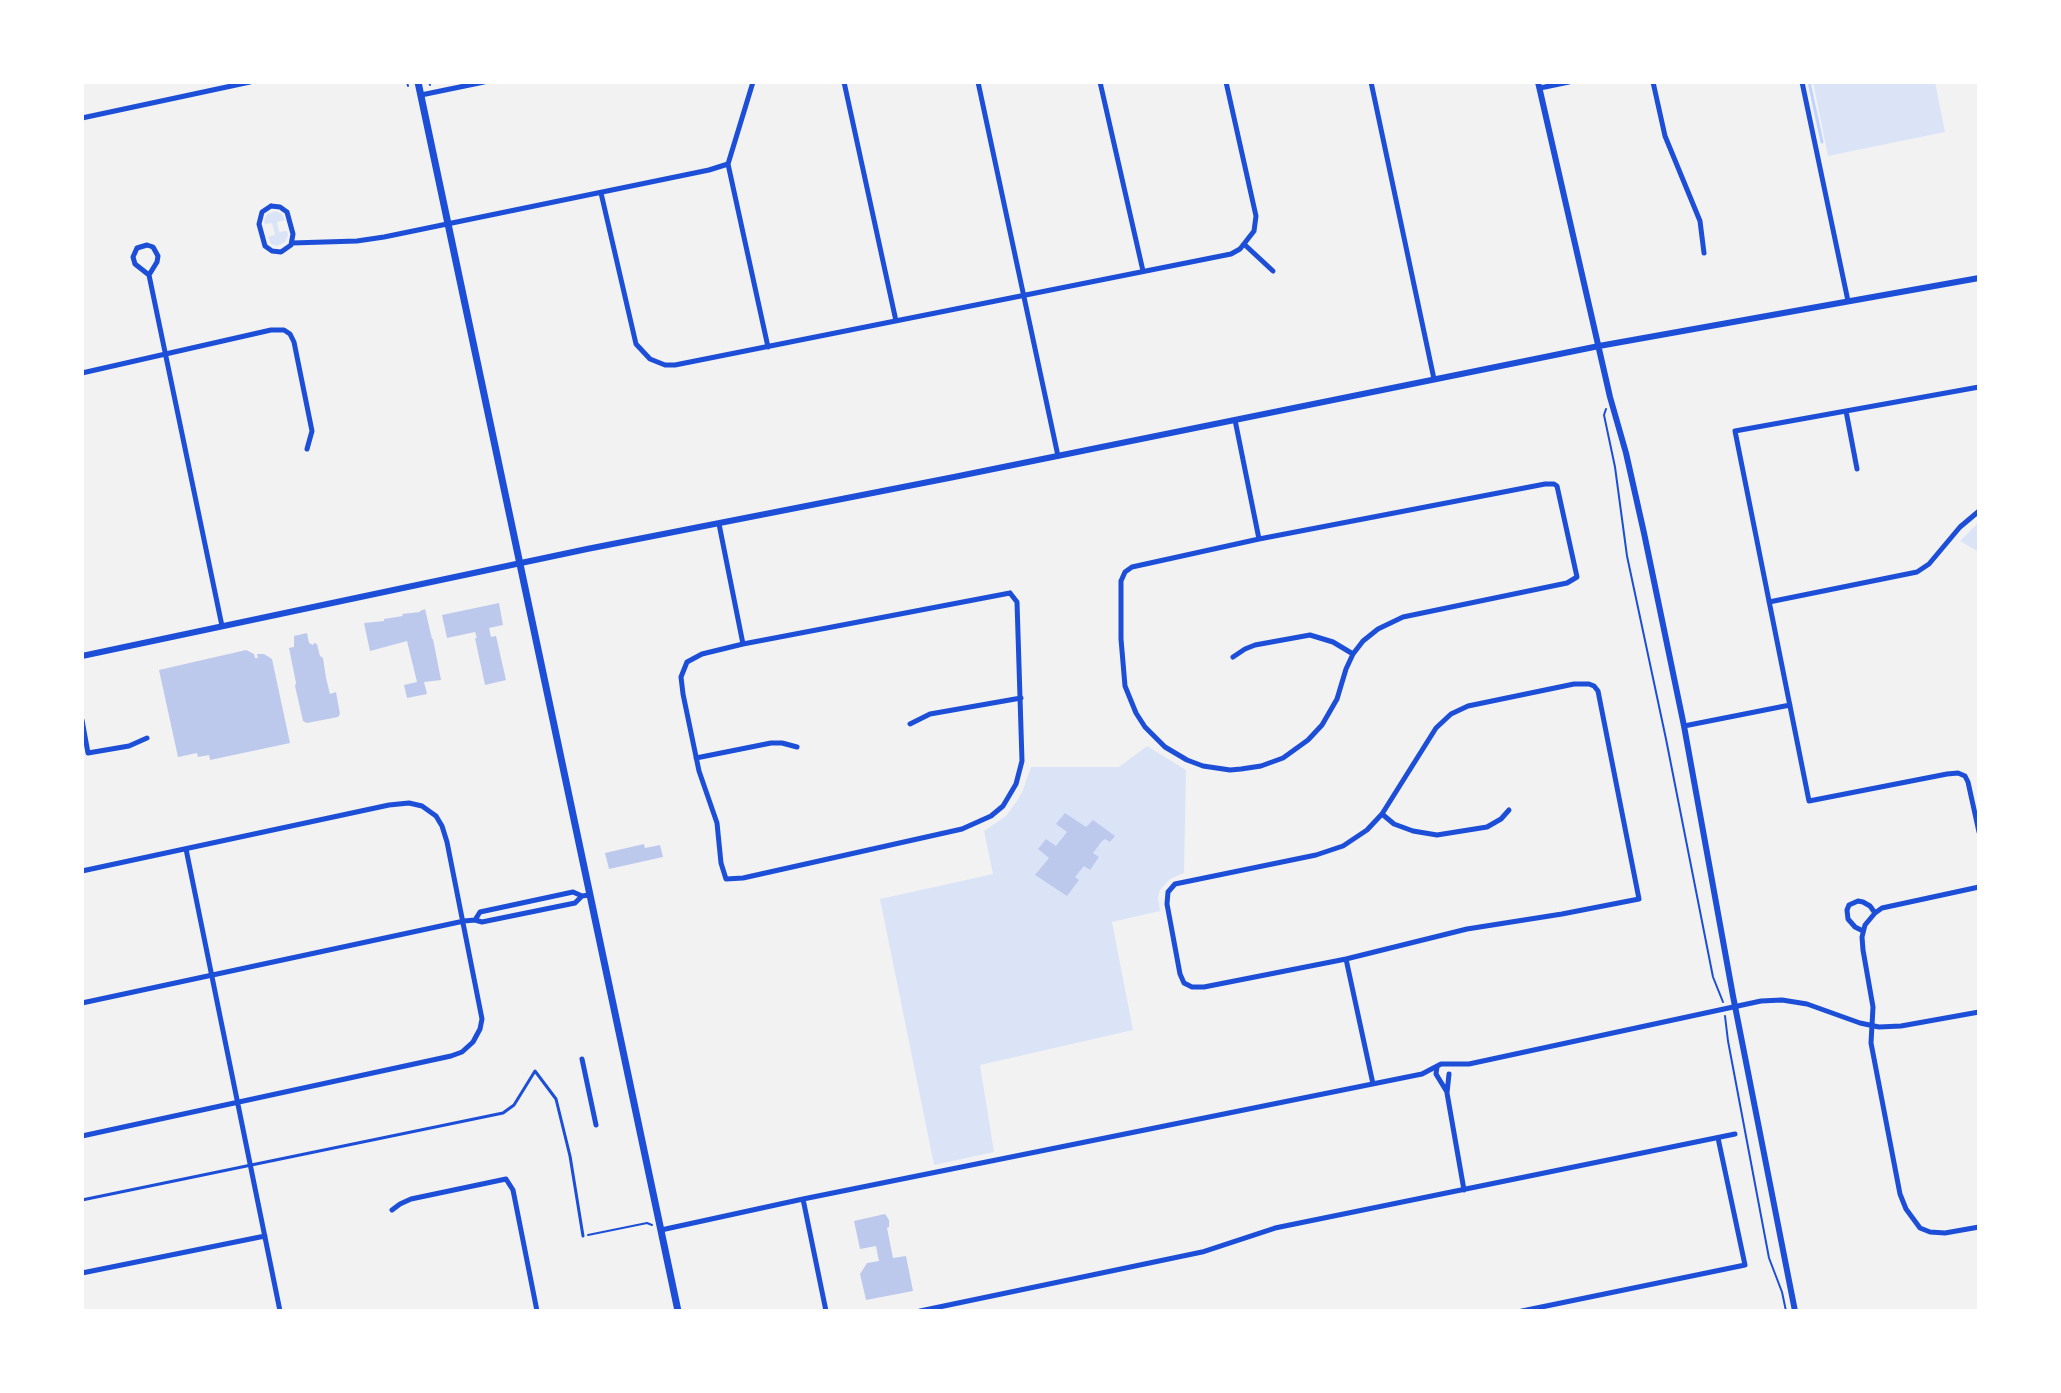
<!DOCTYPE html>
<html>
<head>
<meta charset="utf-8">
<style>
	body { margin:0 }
	#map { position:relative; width:2061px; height:1393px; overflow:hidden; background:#f2f2f2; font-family:Raleway,sans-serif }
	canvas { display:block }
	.frame { position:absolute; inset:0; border:84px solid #fff; pointer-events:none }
</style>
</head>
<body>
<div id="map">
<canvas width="2061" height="1393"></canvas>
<div class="frame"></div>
</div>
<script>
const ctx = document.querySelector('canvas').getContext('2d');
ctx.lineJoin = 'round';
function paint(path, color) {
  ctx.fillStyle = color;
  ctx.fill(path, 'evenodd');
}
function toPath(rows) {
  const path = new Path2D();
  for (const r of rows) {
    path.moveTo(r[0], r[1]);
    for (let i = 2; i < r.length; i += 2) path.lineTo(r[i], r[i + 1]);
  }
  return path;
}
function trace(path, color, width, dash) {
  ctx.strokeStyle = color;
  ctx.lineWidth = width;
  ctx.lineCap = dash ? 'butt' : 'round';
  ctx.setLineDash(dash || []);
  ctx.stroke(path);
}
paint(toPath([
	[1813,82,1935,82,1945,132,1828,156],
	[276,211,282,214,285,220,277,222,279,232,287,231,288,235,285,242,277,246,271,244,268,237,275,235,272,223,265,224,264,221,267,214],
	[1979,522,1979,552,1960,541],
	[1147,746,1186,770,1184,873,1170,879,1160,890,1158,898,1160,911,1112,922,1133,1030,980,1065,994,1152,934,1165,880,899,993,874,984,831,1006,816,1017,801,1023,790,1031,767,1119,767]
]), '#dbe4f7');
trace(toPath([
	[1809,82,1822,142]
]), '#bfd3fe', 3);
paint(toPath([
	[499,603,503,625,489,628,491,637,496,636,506,680,485,685,475,638,477,638,475,632,447,638,442,615],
	[425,609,432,639,433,639,441,680,424,682,427,694,407,698,404,685,417,682,407,641,370,651,364,623,384,621,384,619,403,616,402,614,420,612,420,611],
	[307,633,309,643,313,645,314,643,317,644,320,656,323,658,326,678,330,694,336,692,340,714,338,717,307,723,303,721,295,686,296,683,289,648,294,647,294,636],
	[246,650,254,654,255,658,258,658,257,654,264,654,272,659,290,743,210,760,209,755,198,757,197,753,178,757,159,670],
	[1065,813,1086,827,1093,820,1115,836,1110,842,1105,839,1102,841,1093,853,1099,857,1090,870,1084,866,1075,877,1079,880,1067,896,1035,875,1049,858,1038,849,1046,839,1056,846,1067,832,1056,824],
	[644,844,645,848,660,845,663,857,609,869,605,853],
	[885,1214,889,1220,889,1227,887,1228,893,1258,906,1256,913,1291,866,1300,860,1274,867,1263,879,1261,876,1246,860,1249,854,1221]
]), '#bdc9ec');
trace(toPath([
	[407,82,408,86],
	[429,82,430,85],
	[1606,409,1604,415,1615,467,1627,556,1666,739,1713,977,1723,1002],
	[1725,1016,1728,1041,1769,1258,1782,1292,1786,1311],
	[588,1235,647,1223,652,1225]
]), '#1d4ed8', 2);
trace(toPath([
	[82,1200,503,1113,514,1105,535,1071,556,1099,570,1156,583,1236]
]), '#1d4ed8', 3);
trace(toPath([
	[844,82,896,321],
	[978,82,1058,456],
	[1100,82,1143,271],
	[1371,82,1434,379],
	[1653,82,1665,136,1700,221,1704,253],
	[1802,82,1848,301],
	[1540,88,1569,82],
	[421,95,484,82],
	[82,118,250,82],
	[728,164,768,347],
	[601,193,636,344,650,359,665,365,675,365,1231,254,1240,249,1254,231,1256,216,1226,82],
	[271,206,280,207,287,212,293,234,291,245,281,252,272,251,265,246,259,224,262,212,271,206],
	[292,243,357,241,384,237,709,170,728,164,753,82],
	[147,245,153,247,158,256,157,262,149,275,135,264,133,257,137,248,147,245],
	[1245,245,1273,271],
	[149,275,222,626],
	[82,373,271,330,284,330,290,334,294,342,312,431,307,449],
	[1979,387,1735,431,1809,801,1947,774,1958,773,1965,776,1968,782,1979,832],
	[1846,411,1857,469],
	[1235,420,1259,539],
	[1545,484,1554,484,1557,486,1577,577,1567,583,1403,617,1378,629,1363,641,1353,654,1346,669,1337,699,1322,725,1308,740,1283,758,1261,766,1241,769,1230,770,1203,766,1187,760,1165,747,1145,727,1136,713,1125,686,1121,639,1121,581,1125,572,1132,567,1259,539,1545,484],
	[719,524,743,644],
	[1010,593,1017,602,1022,761,1016,784,1003,806,991,816,962,829,743,878,726,879,721,863,717,823,699,771,683,694,681,677,687,662,702,654,743,644,1010,593],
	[1769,602,1917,572,1929,564,1960,527,1979,511],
	[1233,657,1245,649,1255,645,1310,635,1333,642,1353,654],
	[1574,684,1589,684,1594,686,1598,691,1639,899,1562,914,1467,929,1346,959,1204,987,1192,987,1184,983,1180,974,1167,904,1168,892,1175,884,1316,855,1343,846,1367,830,1382,814,1436,728,1451,714,1468,706,1574,684],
	[82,720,88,753,129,746,147,738],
	[910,724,930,714,1021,698],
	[1684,726,1790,705],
	[696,758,771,743,782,743,797,747],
	[1382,814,1394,824,1413,831,1437,835,1487,827,1501,819,1509,810],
	[186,849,280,1311],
	[82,871,389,805,409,803,422,806,436,816,442,826,447,842,482,1019,480,1029,473,1042,462,1052,451,1056,82,1136],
	[1979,887,1882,908,1875,913,1865,925,1862,937,1863,950,1873,1007,1871,1043,1900,1194,1906,1209,1920,1228,1930,1232,1945,1233,1979,1227],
	[475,920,480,912,573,892,582,896],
	[1863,931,1855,927,1848,919,1847,910,1849,905,1858,901,1863,902,1870,906,1875,913],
	[1346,959,1373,1084],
	[82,1003,464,921,475,920,482,922,575,903,582,896,589,895],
	[582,1059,596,1125],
	[1437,1067,1436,1074,1447,1092],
	[1449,1074,1447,1093,1464,1190],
	[803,1199,826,1311],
	[392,1210,400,1204,411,1199,506,1179,513,1190,537,1311],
	[661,1230,803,1199,1422,1074,1441,1064,1469,1064,1761,1001,1782,1000,1807,1004,1860,1023,1879,1027,1901,1026,1979,1012],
	[82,1273,265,1236],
	[920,1311,1202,1252,1275,1228,1735,1134],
	[1522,1311,1745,1265,1718,1138]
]), '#1d4ed8', 5);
trace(toPath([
	[1538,82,1610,397,1626,453,1644,533,1684,726,1733,996,1795,1311],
	[82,656,587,549,954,477,1599,346,1979,278]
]), '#1d4ed8', 6);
trace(toPath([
	[418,82,678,1311]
]), '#1d4ed8', 7);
</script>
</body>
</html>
